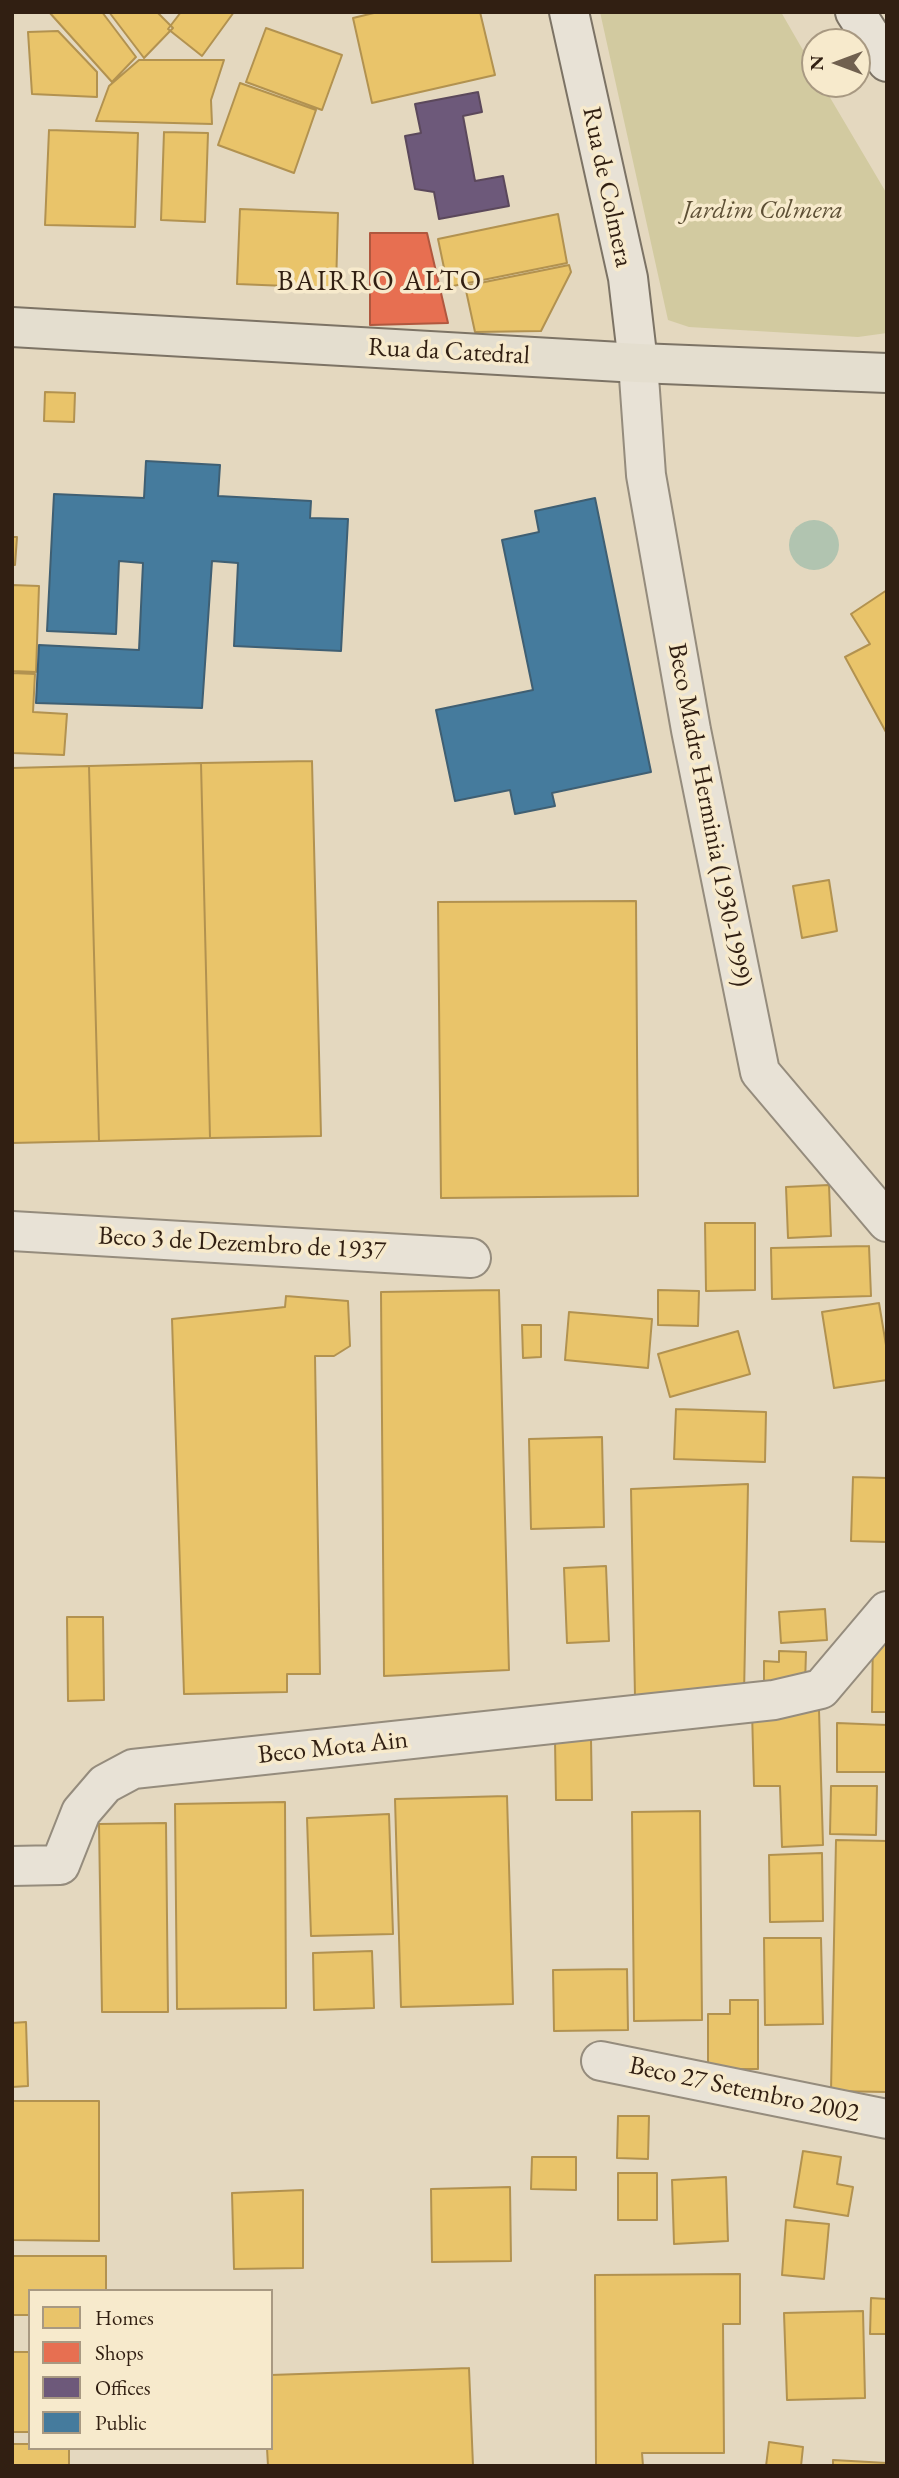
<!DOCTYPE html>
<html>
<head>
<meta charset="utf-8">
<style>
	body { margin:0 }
	#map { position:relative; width:899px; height:2478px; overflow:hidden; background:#e4d8bf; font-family:"EB Garamond",serif }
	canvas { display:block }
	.frame { position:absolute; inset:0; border:14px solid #311f12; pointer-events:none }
	.legend { position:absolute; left:28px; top:2289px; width:245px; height:161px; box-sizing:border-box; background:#f7eacc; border:2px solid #a89982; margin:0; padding:9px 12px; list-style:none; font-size:21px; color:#311f12 }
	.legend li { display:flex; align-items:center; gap:14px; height:35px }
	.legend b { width:35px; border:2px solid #a89982 }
	.north { position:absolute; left:801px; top:28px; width:70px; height:70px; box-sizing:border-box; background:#f7eacc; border:2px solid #a89982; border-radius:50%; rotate:270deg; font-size:19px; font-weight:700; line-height:28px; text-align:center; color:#311f12 }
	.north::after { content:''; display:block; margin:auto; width:24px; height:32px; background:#70604f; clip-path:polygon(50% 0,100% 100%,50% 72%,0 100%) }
</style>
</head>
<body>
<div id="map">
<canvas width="899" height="2478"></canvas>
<div class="frame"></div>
<ul class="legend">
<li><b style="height:19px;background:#e9c46a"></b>Homes</li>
<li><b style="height:19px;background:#e76f51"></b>Shops</li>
<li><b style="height:19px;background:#6d597a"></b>Offices</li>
<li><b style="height:19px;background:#457b9d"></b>Public</li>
</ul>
<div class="north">N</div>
</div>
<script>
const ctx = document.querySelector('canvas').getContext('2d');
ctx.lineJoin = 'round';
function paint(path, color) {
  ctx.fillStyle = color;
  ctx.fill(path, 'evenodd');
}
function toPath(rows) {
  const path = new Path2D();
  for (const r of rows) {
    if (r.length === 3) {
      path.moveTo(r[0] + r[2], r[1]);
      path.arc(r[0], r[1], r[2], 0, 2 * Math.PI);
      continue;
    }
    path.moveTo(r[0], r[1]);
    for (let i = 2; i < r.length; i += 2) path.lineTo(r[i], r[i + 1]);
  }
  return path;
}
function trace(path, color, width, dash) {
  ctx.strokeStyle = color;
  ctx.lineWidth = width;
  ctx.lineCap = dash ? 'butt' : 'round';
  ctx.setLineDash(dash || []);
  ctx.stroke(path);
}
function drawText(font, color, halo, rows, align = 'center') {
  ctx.font = font + ' "EB Garamond",serif';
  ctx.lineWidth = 7;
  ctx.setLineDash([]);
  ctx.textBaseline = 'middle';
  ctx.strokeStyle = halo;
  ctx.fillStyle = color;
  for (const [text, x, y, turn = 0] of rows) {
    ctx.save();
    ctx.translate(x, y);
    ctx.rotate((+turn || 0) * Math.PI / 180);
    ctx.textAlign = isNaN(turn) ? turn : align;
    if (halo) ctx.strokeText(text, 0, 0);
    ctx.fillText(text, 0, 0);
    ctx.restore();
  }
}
paint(toPath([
	[600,12,781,12,815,71,815,84,822,84,887,194,887,333,858,337,689,327,668,320]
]), '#d2caa0');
paint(toPath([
	[814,545,25]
]), '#b1c4b0');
const homes = toPath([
	[49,12,102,12,136,57,112,82,49,12],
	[109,12,157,12,173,28,144,58,109,12],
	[181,12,234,12,202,56,168,29,181,12],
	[480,12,495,75,372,103,353,18,378,12,480,12],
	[266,28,342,55,322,110,246,82,266,28],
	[58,31,97,72,97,97,32,94,28,32,58,31],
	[139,60,224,60,211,100,212,124,96,121,109,86,139,60],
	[240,83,316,110,294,173,218,145,240,83],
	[49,130,138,133,135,227,45,225,49,130],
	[164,132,208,133,205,222,161,220,164,132],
	[240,209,338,213,336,288,237,284,240,209],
	[558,214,567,263,448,287,438,239,558,214],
	[569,265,571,272,541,331,475,332,465,286,569,265],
	[45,392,75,393,74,422,44,421,45,392],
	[12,537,17,537,15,565,12,565,12,537],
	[12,585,39,586,36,672,12,671,12,585],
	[887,590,887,734,845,657,870,644,851,614,887,590],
	[12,673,35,674,33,712,67,714,64,755,12,753,12,673],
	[312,761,321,1136,210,1138,201,763,312,761],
	[201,763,210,1138,99,1141,89,766,201,763],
	[89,766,99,1141,12,1143,12,768,89,766],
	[829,880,837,931,802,938,793,886,829,880],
	[636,901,638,1196,441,1198,438,902,636,901],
	[829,1185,831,1236,788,1238,786,1187,829,1185],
	[705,1223,755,1223,755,1290,706,1291,705,1223],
	[869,1246,871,1296,772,1299,771,1248,869,1246],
	[499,1290,509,1670,384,1676,381,1292,499,1290],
	[658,1290,699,1291,698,1326,658,1325,658,1290],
	[286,1296,348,1301,350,1346,334,1356,315,1356,320,1674,287,1674,287,1692,184,1694,172,1319,285,1307,286,1296],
	[879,1303,887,1351,887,1380,834,1388,822,1312,879,1303],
	[569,1312,652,1319,648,1368,565,1360,569,1312],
	[522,1325,541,1325,541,1357,523,1358,522,1325],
	[738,1331,750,1374,670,1397,658,1354,738,1331],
	[676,1409,766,1412,765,1462,674,1459,676,1409],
	[602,1437,604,1527,531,1529,529,1439,602,1437],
	[853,1477,887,1478,887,1542,851,1541,853,1477],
	[748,1484,744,1695,635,1697,631,1489,748,1484],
	[606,1566,609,1641,567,1643,564,1568,606,1566],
	[825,1609,827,1640,781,1643,779,1612,825,1609],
	[67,1617,103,1617,104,1700,68,1701,67,1617],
	[873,1629,887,1630,887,1712,872,1712,873,1629],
	[779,1651,806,1652,805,1685,764,1684,764,1661,779,1662,779,1651],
	[819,1710,823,1845,782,1847,780,1786,754,1786,752,1711,819,1710],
	[837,1723,887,1725,887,1772,837,1772,837,1723],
	[591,1739,592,1800,556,1800,555,1740,591,1739],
	[831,1786,877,1786,876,1835,830,1834,831,1786],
	[507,1796,513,2004,401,2007,395,1799,507,1796],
	[285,1802,286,2008,177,2009,175,1804,285,1802],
	[700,1811,702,2020,634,2021,632,1812,700,1811],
	[389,1814,393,1934,311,1936,307,1818,389,1814],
	[166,1823,168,2012,102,2012,99,1824,166,1823],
	[836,1840,887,1841,887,2092,831,2091,836,1840],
	[822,1853,823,1921,770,1922,769,1855,822,1853],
	[764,1938,821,1938,823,2024,765,2025,764,1938],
	[372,1951,374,2008,314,2010,313,1953,372,1951],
	[627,1969,628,2030,554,2031,553,1970,627,1969],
	[730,2000,758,2000,758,2069,708,2069,708,2014,730,2014,730,2000],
	[26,2022,28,2086,12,2087,12,2023,26,2022],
	[12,2101,99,2101,99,2241,12,2240,12,2101],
	[618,2116,649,2116,648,2159,617,2158,618,2116],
	[803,2151,841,2157,837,2184,853,2187,848,2216,794,2207,803,2151],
	[532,2157,576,2157,576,2190,531,2189,532,2157],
	[618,2173,657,2173,657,2220,618,2220,618,2173],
	[726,2177,728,2241,674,2244,672,2180,726,2177],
	[510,2187,511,2261,432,2262,431,2189,510,2187],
	[303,2190,303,2268,234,2269,232,2193,303,2190],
	[786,2220,829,2224,824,2279,782,2275,786,2220],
	[12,2256,106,2256,106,2291,30,2291,30,2315,12,2315,12,2256],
	[740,2274,740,2324,723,2324,724,2453,642,2453,643,2466,596,2466,595,2275,740,2274],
	[871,2298,887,2299,887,2334,870,2334,871,2298],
	[863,2311,865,2398,787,2400,784,2313,863,2311],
	[12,2352,30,2352,30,2432,12,2432,12,2352],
	[469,2368,473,2466,268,2466,267,2448,271,2448,271,2375,469,2368],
	[769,2442,803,2447,801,2466,766,2466,769,2442],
	[12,2444,30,2444,30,2448,69,2448,69,2466,12,2466,12,2444],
	[833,2460,887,2463,887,2466,833,2466,833,2460]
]);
paint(homes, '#e9c46a');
trace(homes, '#b29250', 2);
const shops = toPath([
	[370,233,427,233,448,323,370,325,370,233]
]);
paint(shops, '#e76f51');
trace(shops, '#b0573e', 2);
const offices = toPath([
	[478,92,482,112,463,116,475,181,503,176,509,206,439,219,434,192,415,189,405,136,421,133,415,104,478,92]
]);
paint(offices, '#6d597a');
trace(offices, '#5b485b', 2);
const public = toPath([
	[146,461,220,465,218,496,311,501,310,518,348,519,341,651,234,646,238,563,212,561,202,708,36,703,39,645,139,650,143,563,119,561,116,634,47,631,54,494,144,498,146,461],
	[595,498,651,772,552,793,555,806,515,814,510,790,455,801,436,710,533,690,502,540,539,532,535,511,595,498]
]);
paint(public, '#457b9d');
trace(public, '#3f5f73', 2);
const street = toPath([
	[638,363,646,475,691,730,760,1072,887,1222],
	[12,1231,471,1258],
	[12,1866,60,1865,81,1812,105,1784,133,1769,774,1700,821,1689,887,1611],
	[601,2061,887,2119]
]);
const secondary = toPath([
	[569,12,628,278,638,363],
	[855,12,887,62]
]);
const primary = toPath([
	[12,327,638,363,887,373]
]);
trace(street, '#958c7d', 42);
trace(secondary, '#7c7365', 42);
trace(primary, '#7c7365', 42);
trace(street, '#e8e2d6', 38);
trace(secondary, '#e8e2d6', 38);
trace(primary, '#e4decf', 38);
drawText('26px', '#311f12', '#f7eacc', [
	["Rua de Colmera",607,187,78],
	["Rua da Catedral",449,352,3],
	["Beco Madre Herminia (1930-1999)",709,815,79],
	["Beco 3 de Dezembro de 1937",242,1244,3],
	["Beco Mota Ain",333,1748,-6],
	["Beco 27 Setembro 2002",744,2090,12]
]);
drawText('italic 26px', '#5d4f35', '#f7eacc', [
	["Jardim Colmera",763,211]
]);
ctx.letterSpacing = '2px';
drawText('28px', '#311f12', '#f7eacc', [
	["BAIRRO ALTO",380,282]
]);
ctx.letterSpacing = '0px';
</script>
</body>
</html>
